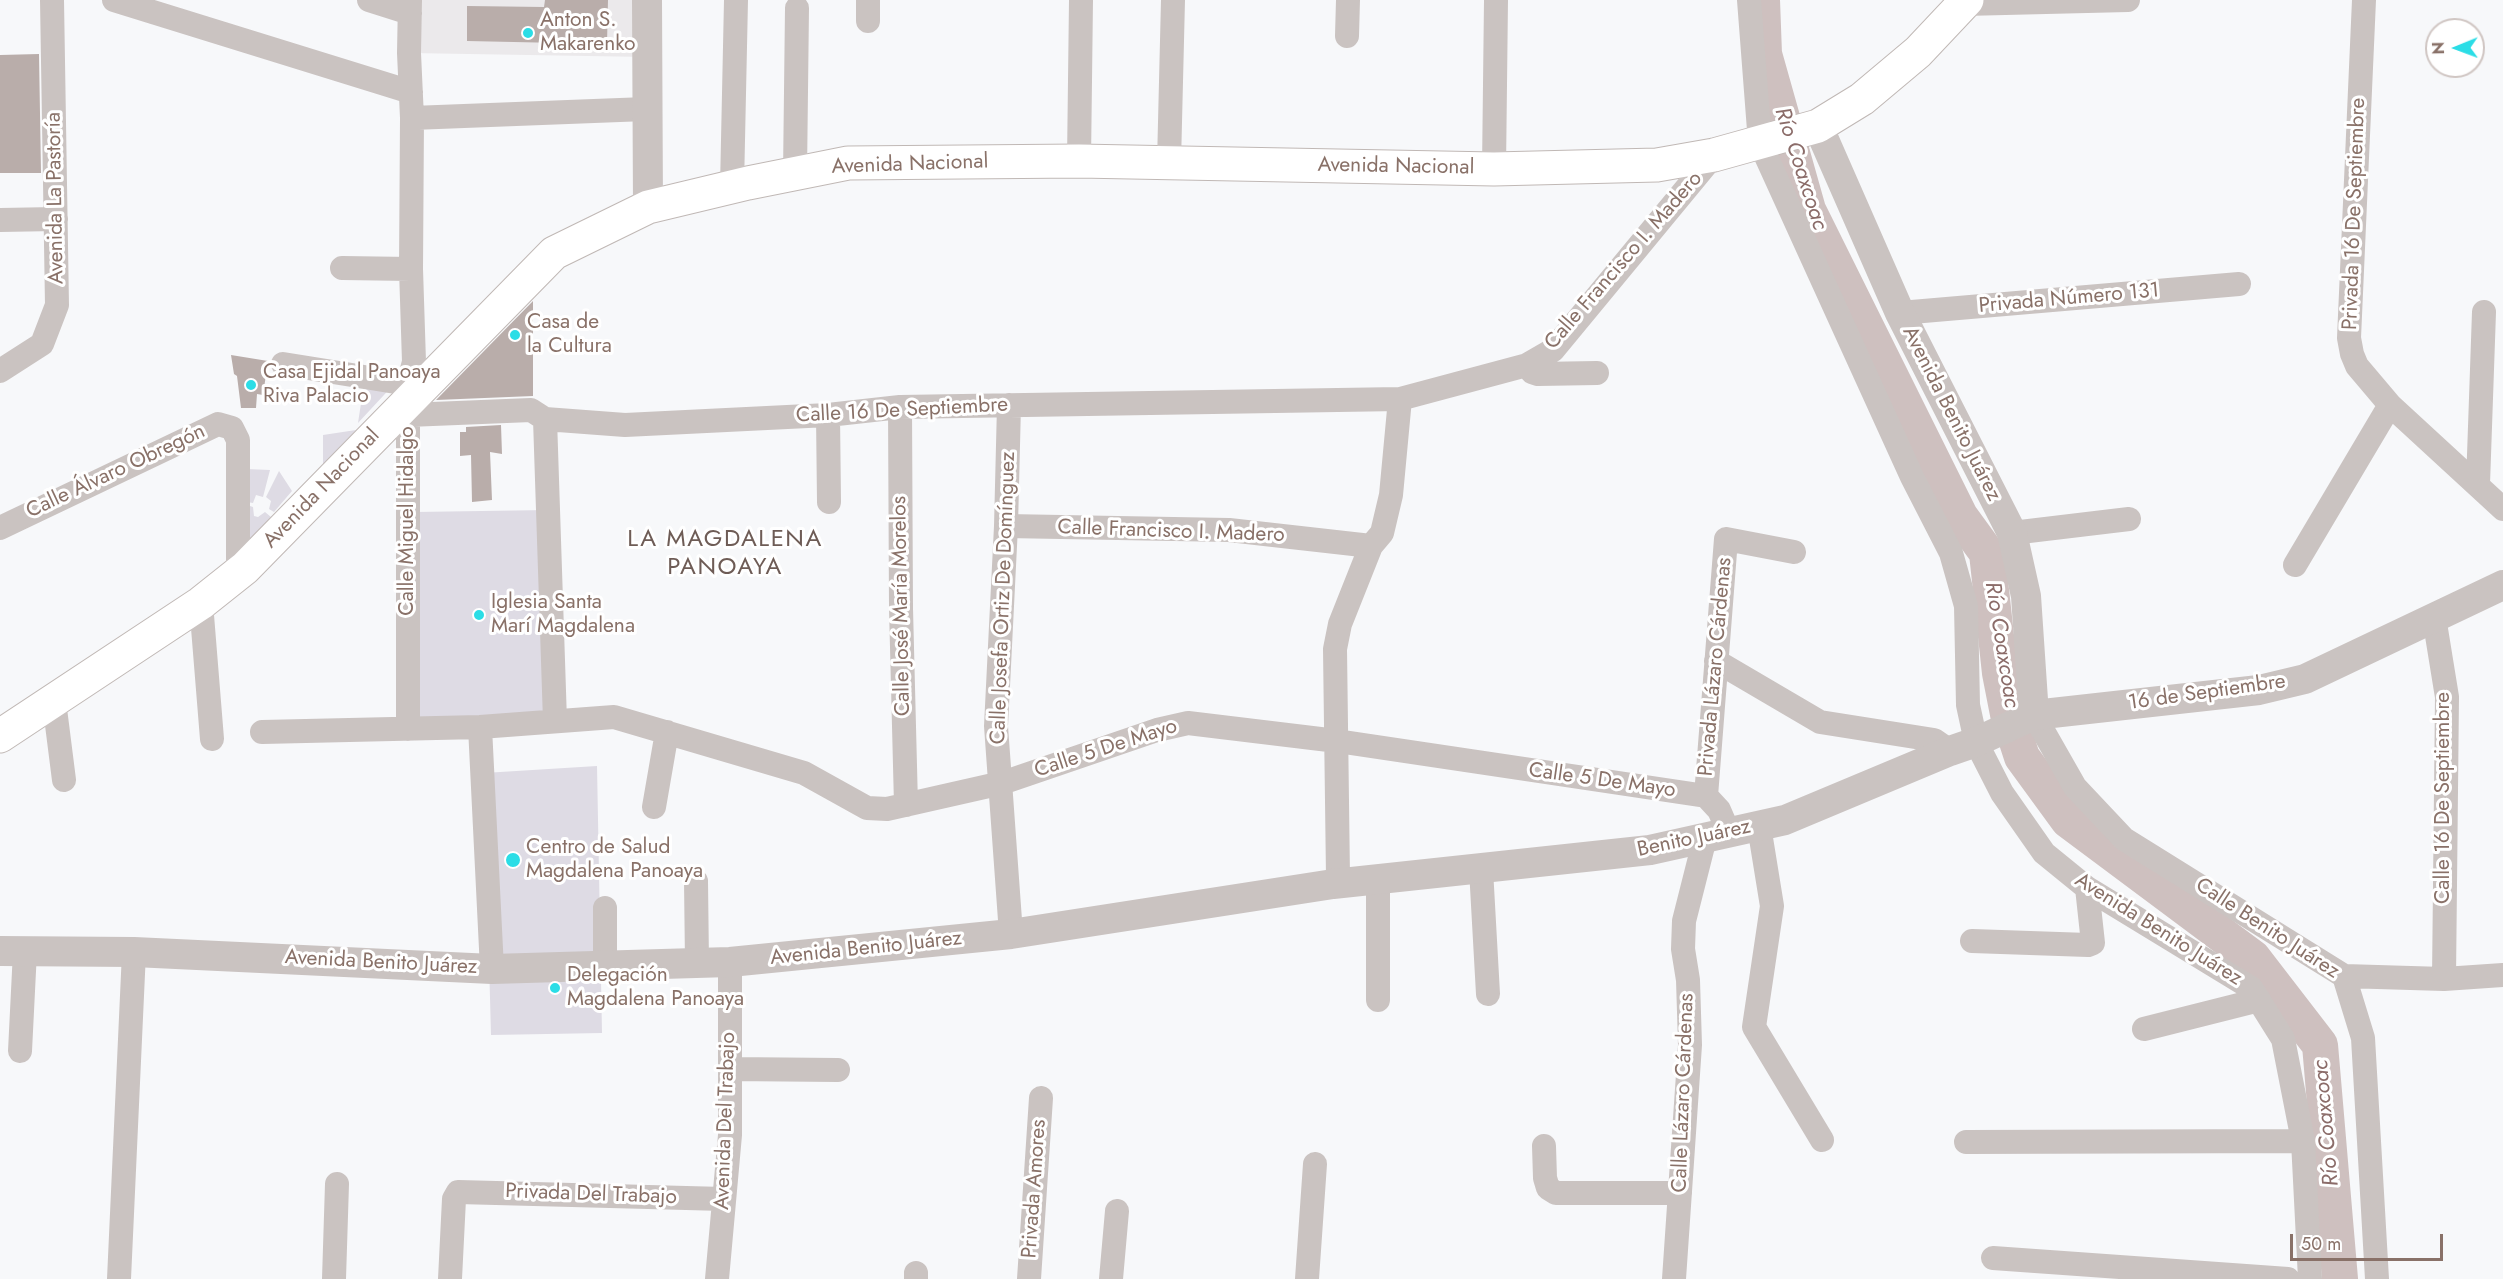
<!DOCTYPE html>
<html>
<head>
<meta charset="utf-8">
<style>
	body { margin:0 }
	#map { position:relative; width:2503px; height:1279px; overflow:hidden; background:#f7f8fa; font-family:Jost,sans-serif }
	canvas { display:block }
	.north { position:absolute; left:2425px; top:18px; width:60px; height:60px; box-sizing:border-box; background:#fff; border:2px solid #d0c6c3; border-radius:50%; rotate:269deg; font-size:16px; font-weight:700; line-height:24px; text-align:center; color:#897168 }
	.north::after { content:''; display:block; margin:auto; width:21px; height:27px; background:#2bdde6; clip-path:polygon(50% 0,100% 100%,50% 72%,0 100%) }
	.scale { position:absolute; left:2290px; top:1234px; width:153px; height:27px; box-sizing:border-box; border:3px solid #897168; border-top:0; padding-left:8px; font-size:18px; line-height:21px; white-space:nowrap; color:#897168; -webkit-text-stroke:4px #fff; paint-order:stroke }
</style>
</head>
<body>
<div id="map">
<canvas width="2503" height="1279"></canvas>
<div class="north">N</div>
<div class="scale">50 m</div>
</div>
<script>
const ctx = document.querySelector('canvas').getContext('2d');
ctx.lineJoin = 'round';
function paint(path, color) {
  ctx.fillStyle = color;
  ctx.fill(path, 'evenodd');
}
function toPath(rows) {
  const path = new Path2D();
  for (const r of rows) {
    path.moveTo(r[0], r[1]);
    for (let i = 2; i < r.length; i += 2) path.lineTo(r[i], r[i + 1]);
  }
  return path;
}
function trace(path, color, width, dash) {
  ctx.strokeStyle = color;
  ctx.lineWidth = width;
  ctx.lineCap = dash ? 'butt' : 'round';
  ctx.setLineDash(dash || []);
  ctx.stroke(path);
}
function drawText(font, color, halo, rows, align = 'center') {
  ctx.font = font + ' Jost,sans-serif';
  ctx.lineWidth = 6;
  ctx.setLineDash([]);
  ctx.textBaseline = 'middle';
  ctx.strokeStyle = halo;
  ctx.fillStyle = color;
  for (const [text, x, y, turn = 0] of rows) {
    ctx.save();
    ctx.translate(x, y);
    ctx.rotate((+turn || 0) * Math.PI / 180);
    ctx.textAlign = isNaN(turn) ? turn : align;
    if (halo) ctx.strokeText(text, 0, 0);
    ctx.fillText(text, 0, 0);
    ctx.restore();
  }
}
paint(toPath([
	[369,0,647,0,647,57,409,53,410,13]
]), '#ebe9eb');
paint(toPath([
	[365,377,396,382,358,423],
	[356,430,339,449,323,466,323,435],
	[246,469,270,470,263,497,256,495,253,503,247,502],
	[279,471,292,491,274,512,269,509,271,501,266,497],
	[247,505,253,507,254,516,258,517,265,512,271,517,252,539,249,538],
	[548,510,551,719,415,724,415,512],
	[597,766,602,1033,491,1035,484,773]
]), '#dedbe4');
trace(toPath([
	[1762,0,1764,54,1808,210,1960,516,1987,553,2000,673,2008,714,2022,757,2068,820,2253,958,2320,1045,2340,1279]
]), '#cec0bf', 36);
paint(toPath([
	[545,0,608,0,607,44,467,41,467,6,544,7],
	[39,54,41,173,0,173,0,55],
	[533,301,533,396,436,400],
	[231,355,268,361,263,395,257,394,256,408,241,408,237,376,234,374],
	[501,425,502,454,490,452,492,500,472,502,471,455,460,456,460,432,466,432,466,427]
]), '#b9adaa');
const secondary = toPath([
	[0,736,201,603,245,568,554,253,648,207,748,183,848,163,1079,161,1494,169,1657,165,1714,155,1818,126,1862,99,1918,52,1967,0]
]);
trace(secondary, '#c0b8b5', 35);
trace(toPath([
	[114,0,411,92],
	[369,0,410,13],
	[1749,0,1760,143,1912,477,1951,553,1966,606,1968,705,1976,742,2002,793,2044,853,2087,888,2251,988,2283,1039,2303,1141,2310,1279],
	[2364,0,2349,338,2352,354,2357,366,2390,405,2503,509],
	[1964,4,2128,0],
	[868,21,868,0],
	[1347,36,1348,0],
	[412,118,646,109],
	[1079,161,1081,0],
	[1169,163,1173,0],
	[1494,169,1496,0],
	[795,174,797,8],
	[732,187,736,0],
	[0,220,56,219],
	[342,268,411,269],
	[1900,313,2239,284],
	[283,364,408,384],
	[1527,365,1532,372,1538,374,1597,373],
	[0,371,42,344,57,305,52,0],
	[1009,405,1006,526,996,726,1011,934],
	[900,407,901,608,906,805],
	[408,415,531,410,545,419,625,425,828,415,900,407,1400,399,1527,365,1553,350,1714,155],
	[828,415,829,502],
	[545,419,555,721],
	[2478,484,2484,312],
	[1006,526,1229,530,1371,546],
	[0,528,218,424,232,428,238,440,238,572],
	[2012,533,2129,519],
	[2295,565,2390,405],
	[201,603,212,739],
	[2434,617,2447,697,2444,979],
	[1716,661,1820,722,1934,740,1950,751],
	[54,701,64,780],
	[2034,715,2075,787,2124,839,2344,976,2363,1038,2377,1279],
	[480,727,492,969],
	[408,729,408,384,414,362,411,269,412,118,409,53,410,0],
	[262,732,480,727,614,717,804,773,867,808,887,809,1002,783,1157,730,1188,723,1337,741,1706,796,1719,810,1729,833],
	[1706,796,1726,539,1794,552],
	[654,807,667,732],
	[1759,826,1772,906,1754,1027,1822,1140],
	[1481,869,1488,994],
	[696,881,697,963],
	[1333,884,1338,877,1335,649,1340,624,1371,546,1382,533,1391,495,1400,399],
	[605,908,605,966],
	[1972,941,2088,945,2093,943,2087,888],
	[2344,976,2444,979,2503,975],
	[1378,1000,1378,880],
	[2144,1029,2259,1000],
	[20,1051,25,951],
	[730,1069,838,1070],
	[1966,1142,2303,1141],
	[1544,1146,1545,1178,1548,1188,1556,1193,1680,1193],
	[1993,1258,2288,1279],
	[119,1279,134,952],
	[334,1279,337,1184],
	[450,1279,454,1199,458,1192,724,1199],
	[717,1279,730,1135,730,962],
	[916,1279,916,1273],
	[1029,1279,1041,1098],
	[1111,1279,1117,1211],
	[1307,1279,1315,1164],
	[1674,1279,1690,1045,1688,980,1683,949,1684,921,1705,838]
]), '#cac3c1', 24);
trace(toPath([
	[647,0,648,207],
	[1818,126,1900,313,2012,533,2026,596,2034,715],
	[0,951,134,952,492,969,730,962,1011,934,1333,884,1650,850,1785,820,1950,751,1976,742,2034,715,2259,690,2305,679,2503,585]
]), '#cac3c1', 30);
trace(secondary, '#fff', 33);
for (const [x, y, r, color] of [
	[528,33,6,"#2bdde6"],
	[515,335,6,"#2bdde6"],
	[251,385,6,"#2bdde6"],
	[479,615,6,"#2bdde6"],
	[513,860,8,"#2bdde6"],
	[555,988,6,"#2bdde6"]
]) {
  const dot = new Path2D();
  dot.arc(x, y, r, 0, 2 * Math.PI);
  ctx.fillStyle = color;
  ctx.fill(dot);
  trace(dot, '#fff', 2);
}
drawText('21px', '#897168', '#fff', [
	["Anton S.",540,21],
	["Makarenko",540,45],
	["Casa de",527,323],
	["la Cultura",527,347],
	["Casa Ejidal Panoaya",263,373],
	["Riva Palacio",263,397],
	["Iglesia Santa",491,603],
	["Marí Magdalena",491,627],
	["Centro de Salud",526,848],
	["Magdalena Panoaya",526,872],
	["Delegación",567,976],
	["Magdalena Panoaya",567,1000]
], 'left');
drawText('21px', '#897168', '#fff', [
	["Avenida Nacional",910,165,-2],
	["Avenida Nacional",1396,167,1],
	["Avenida La Pastoría",56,198,-91],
	["Privada 16 De Septiembre",2355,214,-88],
	["Calle Francisco I. Madero",1624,261,-49],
	["Privada Número 131",2069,299,-5],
	["Calle 16 De Septiembre",902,411,-3],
	["Avenida Benito Juárez",1951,414,63],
	["Calle Álvaro Obregón",116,472,-25],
	["Avenida Nacional",322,489,-46],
	["Calle Miguel Hidalgo",408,521,-90],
	["Calle Francisco I. Madero",1171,532,2],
	["Calle Josefa Ortiz De Domínguez",1004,598,-88],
	["Calle José María Morelos",902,606,-91],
	["Privada Lázaro Cárdenas",1716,667,-85],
	["16 de Septiembre",2207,693,-8],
	["Calle 5 De Mayo",1106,749,-18],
	["Calle 5 De Mayo",1602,781,8],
	["Calle 16 De Septiembre",2444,798,-90],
	["Benito Juárez",1694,839,-12],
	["Calle Benito Juárez",2267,929,33],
	["Avenida Benito Juárez",2158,930,32],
	["Avenida Benito Juárez",866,949,-6],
	["Avenida Benito Juárez",381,963,3],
	["Calle Lázaro Cárdenas",1684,1093,-88],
	["Avenida Del Trabajo",726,1121,-88],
	["Privada Amores",1035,1189,-86],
	["Privada Del Trabajo",591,1195,2]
]);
drawText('italic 22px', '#8b6c69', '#fff', [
	["Río Coaxcoac",1800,169,72],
	["Río Coaxcoac",2001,645,81],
	["Río Coaxcoac",2327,1123,-95]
]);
ctx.letterSpacing = '1.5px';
drawText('24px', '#6e5c56', '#fff', [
	["LA MAGDALENA",725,540],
	["PANOAYA",725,568]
]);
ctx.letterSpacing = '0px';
</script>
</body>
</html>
